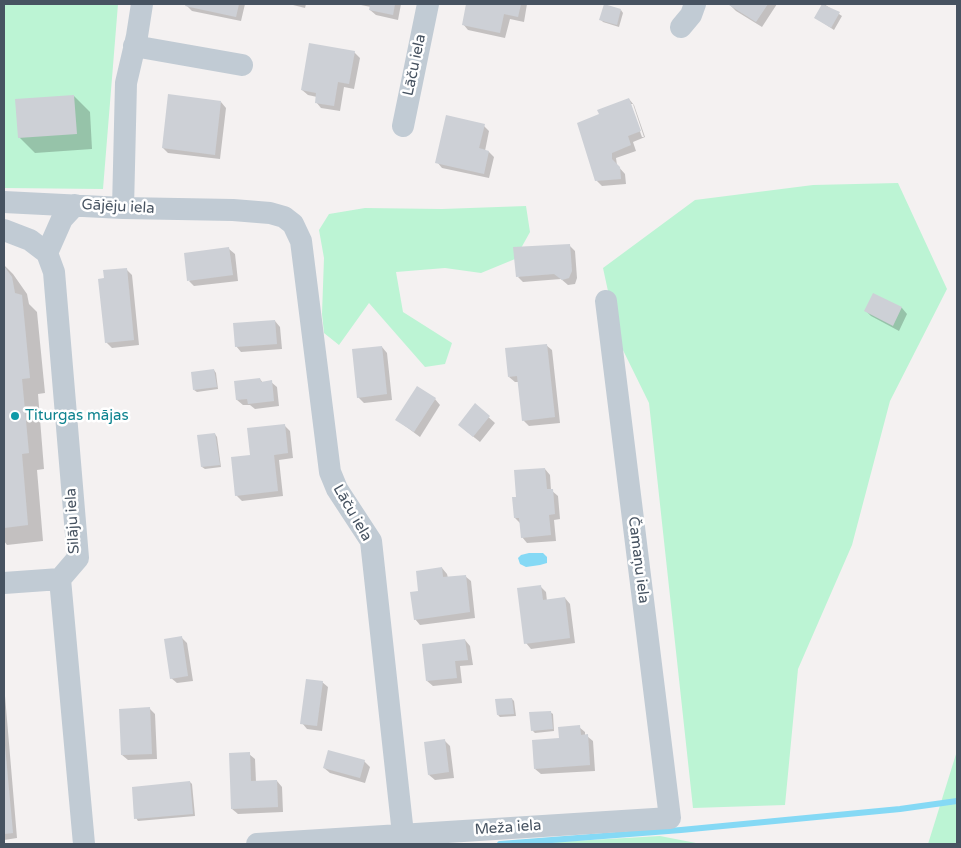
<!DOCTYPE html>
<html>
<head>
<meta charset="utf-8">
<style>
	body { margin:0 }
	#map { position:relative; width:961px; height:848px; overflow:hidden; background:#f4f1f1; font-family:"Varela Round",sans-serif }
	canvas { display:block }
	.frame { position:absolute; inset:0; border:5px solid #475361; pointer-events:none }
</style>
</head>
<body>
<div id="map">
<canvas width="961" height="848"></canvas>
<div class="frame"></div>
</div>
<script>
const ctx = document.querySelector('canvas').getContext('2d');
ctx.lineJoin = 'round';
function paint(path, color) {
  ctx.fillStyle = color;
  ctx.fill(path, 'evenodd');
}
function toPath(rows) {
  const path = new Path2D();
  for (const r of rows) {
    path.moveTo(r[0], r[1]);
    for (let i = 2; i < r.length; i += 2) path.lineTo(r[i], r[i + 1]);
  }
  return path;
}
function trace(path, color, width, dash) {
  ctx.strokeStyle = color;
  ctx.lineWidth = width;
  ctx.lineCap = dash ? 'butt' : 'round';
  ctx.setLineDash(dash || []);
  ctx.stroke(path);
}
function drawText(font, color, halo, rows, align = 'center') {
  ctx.font = font + ' "Varela Round",sans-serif';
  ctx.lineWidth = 5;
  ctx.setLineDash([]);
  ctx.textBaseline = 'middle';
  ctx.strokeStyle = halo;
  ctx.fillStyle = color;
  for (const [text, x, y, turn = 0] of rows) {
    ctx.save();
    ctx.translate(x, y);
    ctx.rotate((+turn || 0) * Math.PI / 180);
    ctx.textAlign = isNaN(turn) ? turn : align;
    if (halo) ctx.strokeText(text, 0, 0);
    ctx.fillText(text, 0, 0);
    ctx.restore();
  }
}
paint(toPath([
	[4,4,118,4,103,189,4,188],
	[898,183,947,289,890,401,852,545,798,669,785,805,693,808,649,403,619,342,603,268,695,200,813,185],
	[526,206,530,232,515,259,481,273,445,268,396,272,403,312,452,343,445,364,425,367,369,303,339,345,324,333,322,314,324,258,319,230,329,214,365,208,442,209],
	[957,751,957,844,928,844],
	[660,836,701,844,522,844]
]), '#bcf4d4');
paint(toPath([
	[529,553,543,553,547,557,547,563,540,565,526,567,520,564,518,558,521,555]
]), '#85d9f5');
paint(toPath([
	[187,4,245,4,241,21,192,11,187,6],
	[289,4,306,4,305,8],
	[356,4,401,4,398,20,376,15,370,10,371,7],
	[468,4,527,4,524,22,510,19,505,38,468,30,463,24],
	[731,4,777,4,762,27,736,11,730,5],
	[824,4,842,16,834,30,816,18],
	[621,10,623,13,619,27,603,22,601,20],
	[354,52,360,58,354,89,344,87,340,111,321,108,316,102,317,97,308,95,302,90],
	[74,96,90,112,92,149,35,153,19,137],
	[629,99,634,105,645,137,633,142,636,151,616,158,617,165,625,174,626,184,602,186,596,180,600,115],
	[630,104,633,104,644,137,642,137],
	[221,102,226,108,220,159,168,153,163,148],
	[484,126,489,131,485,151,489,152,494,157,489,178,442,168,437,162],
	[569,245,575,251,577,278,575,284,568,285,561,279,523,282,518,277],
	[229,249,235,254,238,281,194,286,189,281],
	[4,265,13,274,27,294,29,304,37,312,45,393,38,394,44,469,37,470,43,541,7,545,4,541],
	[126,269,132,275,139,345,112,348,106,342],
	[874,295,902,308,907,314,899,331,871,316,866,311],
	[275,321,280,327,282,349,241,352,236,346],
	[546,345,552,350,560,423,529,426,523,420,519,382,515,382,509,377],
	[382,347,387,353,392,400,364,403,358,397],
	[214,370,216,373,218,389,197,392,194,390],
	[260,379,263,383,271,382,277,387,279,406,255,409,250,405,243,405,237,400,235,382],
	[435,399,440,405,420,437,397,420],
	[475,405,495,423,480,442,465,430],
	[284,425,290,431,293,458,279,460,283,496,242,501,236,495,251,456],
	[215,434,217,437,221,467,205,469,202,467],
	[545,469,550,475,551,490,558,496,560,519,554,520,556,541,527,543,522,537,521,524,515,518,517,498],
	[442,568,447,574,448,578,465,576,471,581,475,618,420,625,415,619],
	[540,586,546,592,547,601,565,598,570,604,575,643,531,649,526,643],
	[182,638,187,643,193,681,177,683,171,678],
	[465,640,470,646,473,665,460,666,462,683,433,686,427,681],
	[322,682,328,687,322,731,307,729,302,723],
	[4,684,17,838,4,840],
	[512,699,514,701,516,716,500,717,498,715],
	[150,709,155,714,157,759,128,760,122,755],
	[550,712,553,714,554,731,535,733,532,730],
	[579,727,585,732,585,736,587,736,593,741,595,771,541,774,535,769,561,739],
	[445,741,450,746,454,778,435,780,429,775],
	[249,754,255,759,256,782,277,781,282,787,283,812,238,814,232,809],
	[364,761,370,767,365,783,330,773,324,768],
	[190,782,192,784,195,816,138,821,136,818]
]), '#0003');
trace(toPath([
	[500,844,681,830,900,809,957,801]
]), '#85d9f5', 6);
paint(toPath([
	[186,4,239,4,236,17,185,6],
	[370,4,395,4,393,15,369,10],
	[466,4,521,4,518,17,504,14,500,33,462,25],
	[604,4,621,9,617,25,599,20],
	[730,4,768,4,756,22,729,5],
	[822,4,840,12,831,28,814,18],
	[309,43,355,51,349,84,338,82,334,106,315,103,316,93,301,90],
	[168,94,221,101,215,155,162,148],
	[74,95,77,134,18,138,15,99],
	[629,98,641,131,628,136,631,145,612,153,612,159,620,167,621,179,595,181,577,123,599,114,597,110],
	[446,115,485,124,479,148,489,151,484,174,435,163],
	[570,244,572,271,569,278,562,280,554,274,516,277,513,247],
	[229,247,233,275,187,281,184,253],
	[4,266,12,277,15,293,22,295,30,378,22,379,29,453,22,454,28,525,4,528],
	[127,268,134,340,105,343,98,279,104,278,103,270],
	[873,293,902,307,893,326,864,311],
	[275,320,277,344,235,347,233,323],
	[547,344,555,417,522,421,517,376,508,377,505,348],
	[382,346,387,394,357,398,352,349],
	[214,369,217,387,193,390,191,372],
	[260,378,261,382,272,380,274,401,248,404,247,399,236,400,234,381],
	[417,386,436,398,414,432,395,420],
	[475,403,490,416,473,437,458,425],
	[285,424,288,453,274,455,278,491,235,496,231,457,250,455,247,428],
	[215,433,220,465,201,467,197,435],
	[545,468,547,489,553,489,555,514,549,515,551,535,521,538,519,518,514,518,512,497,516,497,514,470],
	[442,567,443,577,466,575,470,612,414,620,410,592,418,591,416,571],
	[541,585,543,600,565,597,570,638,524,644,517,588],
	[182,636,188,676,170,679,164,639],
	[465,639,468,660,455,661,457,678,426,681,422,644],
	[306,679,323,681,317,726,300,724],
	[512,698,514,714,497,715,495,699],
	[150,707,152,754,121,755,119,709],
	[551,711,553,729,531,731,529,712],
	[580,725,581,735,588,734,590,765,534,769,532,740,559,738,558,727],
	[445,739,449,772,428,775,424,742],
	[4,746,5,746,13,833,4,834],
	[328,750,365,760,360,778,323,768],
	[250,752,251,781,277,780,278,807,231,809,229,753],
	[190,781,193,814,134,819,132,787]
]), '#cdd0d6');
trace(toPath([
	[681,27,691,15,695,4],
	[134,46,242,65],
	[403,126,428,4],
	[4,202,123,208,233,210,270,213,284,217,293,224,301,241,330,472,337,489,371,541,403,834],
	[123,208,126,83,137,36,142,4],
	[4,230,30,240,47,253],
	[47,253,54,272,78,558,60,579,84,844],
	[47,253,62,219,75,205],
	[4,583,60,579],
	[257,844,670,818,606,301]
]), '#c1cbd4', 22);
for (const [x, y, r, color] of [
	[15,416,5,"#0f9aa8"]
]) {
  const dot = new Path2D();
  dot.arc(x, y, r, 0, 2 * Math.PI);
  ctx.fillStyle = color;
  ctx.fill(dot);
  trace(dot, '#fff', 2);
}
drawText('15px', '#475361', '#fff', [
	["Lāču iela",415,65,-78],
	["Gājēju iela",118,207,3],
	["Lāču iela",352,513,60],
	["Silāju iela",73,521,-93],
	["Čamaņu iela",638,560,83],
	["Meža iela",508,828,-4]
]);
drawText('15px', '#0d838f', '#fff', [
	["Titurgas mājas",25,416]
], 'left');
</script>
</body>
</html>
